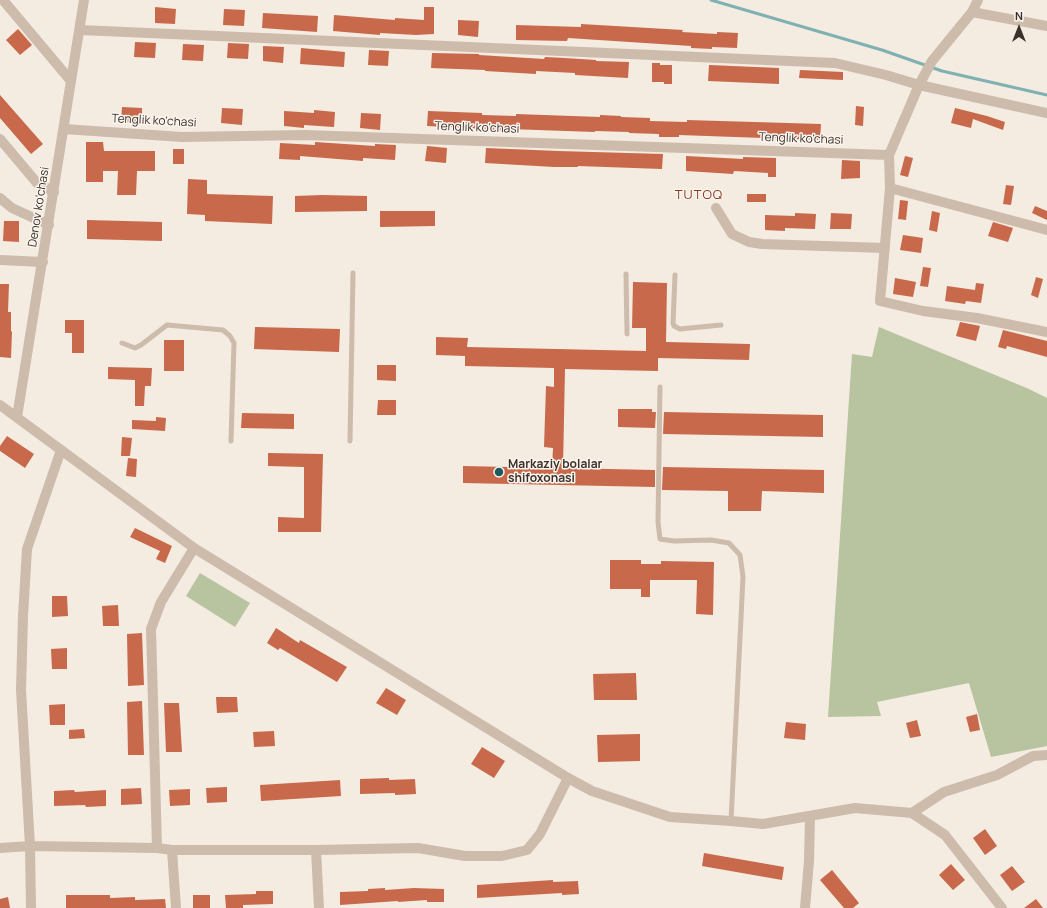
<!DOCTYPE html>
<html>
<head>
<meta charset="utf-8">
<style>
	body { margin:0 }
	#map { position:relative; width:1047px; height:908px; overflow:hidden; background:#f4ebe1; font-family:Manrope,sans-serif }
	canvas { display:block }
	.north { position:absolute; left:999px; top:8px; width:40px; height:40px; -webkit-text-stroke:3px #fbf5ee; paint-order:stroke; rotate:0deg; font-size:11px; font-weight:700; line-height:16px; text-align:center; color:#3b302b }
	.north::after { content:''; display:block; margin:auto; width:14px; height:18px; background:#3b302b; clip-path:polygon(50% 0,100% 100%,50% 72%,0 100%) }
</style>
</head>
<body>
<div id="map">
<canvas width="1047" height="908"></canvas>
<div class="north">N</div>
</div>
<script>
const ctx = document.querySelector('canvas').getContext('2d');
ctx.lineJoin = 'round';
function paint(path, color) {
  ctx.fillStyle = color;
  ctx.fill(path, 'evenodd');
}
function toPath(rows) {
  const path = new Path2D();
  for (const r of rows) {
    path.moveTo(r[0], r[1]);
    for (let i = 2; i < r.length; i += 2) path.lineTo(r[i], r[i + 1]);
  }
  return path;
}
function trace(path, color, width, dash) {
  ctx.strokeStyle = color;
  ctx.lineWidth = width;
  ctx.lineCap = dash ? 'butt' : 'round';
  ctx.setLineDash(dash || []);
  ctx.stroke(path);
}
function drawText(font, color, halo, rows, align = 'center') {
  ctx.font = font + ' Manrope,sans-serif';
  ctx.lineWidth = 3;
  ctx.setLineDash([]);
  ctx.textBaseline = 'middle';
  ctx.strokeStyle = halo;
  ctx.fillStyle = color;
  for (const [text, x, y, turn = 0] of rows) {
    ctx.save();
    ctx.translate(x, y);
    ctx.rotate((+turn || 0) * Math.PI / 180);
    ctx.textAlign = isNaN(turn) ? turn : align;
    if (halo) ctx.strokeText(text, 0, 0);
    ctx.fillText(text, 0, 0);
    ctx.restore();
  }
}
paint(toPath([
	[879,327,1029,389,1047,398,1047,746,991,757,969,683,877,702,881,716,828,717,852,354,872,357],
	[200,573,250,603,235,627,186,596]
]), '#b8c4a0');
trace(toPath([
	[711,0,882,50,942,71,1047,95]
]), '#7fb0b2', 3);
paint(toPath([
	[155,7,176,9,175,24,155,23],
	[424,7,434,7,434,34,416,35,380,33,380,35,333,31,334,15,395,20,395,18,424,20],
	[224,9,245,10,244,26,223,25],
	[263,13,318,16,317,32,262,28],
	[458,20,479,21,478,37,458,35],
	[581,24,683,30,682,32,717,34,717,32,738,33,737,48,712,47,712,49,691,48,691,46,568,38,567,41,516,40,516,25,581,27],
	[18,29,32,45,20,55,6,40],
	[135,42,156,43,155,58,134,57],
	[228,43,249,44,248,59,227,58],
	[183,44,204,45,203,61,182,60],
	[263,46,284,47,283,63,263,61],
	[301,48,345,52,344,67,300,64],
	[369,50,389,51,388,66,368,65],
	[432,53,479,54,479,55,544,59,545,57,565,58,596,60,596,61,629,62,628,78,575,75,575,73,536,71,536,74,485,71,485,70,431,68],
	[652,63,660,63,660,65,672,65,672,84,664,84,664,82,652,82],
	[709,65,779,68,779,84,708,81],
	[800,70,843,72,843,80,799,78],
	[0,95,43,144,31,154,0,118],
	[856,106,864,107,863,126,855,125],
	[122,107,142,108,142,123,121,122],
	[222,108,243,109,242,125,221,123],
	[955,108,987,116,1005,122,1003,130,973,119,971,128,951,123],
	[314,110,335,112,334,127,304,125,304,128,284,126,284,111,314,113],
	[428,111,482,113,482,115,516,116,516,114,600,117,600,115,621,116,621,117,650,118,650,121,687,122,687,120,821,124,820,140,679,135,679,137,659,137,659,134,629,133,629,132,595,131,595,132,509,129,509,131,488,130,488,129,427,126],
	[361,113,381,114,380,130,360,128],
	[86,142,103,142,104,151,155,151,155,171,137,171,136,195,117,195,118,171,103,171,103,182,86,182],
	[315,142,375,146,375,144,396,145,395,160,363,158,363,161,300,156,300,160,279,159,280,143,315,145],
	[427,146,447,148,446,163,425,161],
	[486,148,558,151,663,154,662,169,578,166,578,167,554,167,485,163],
	[173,149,184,149,184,164,173,164],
	[686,156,743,159,743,157,776,158,776,177,768,177,768,173,734,171,733,174,686,171],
	[905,156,913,158,908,177,900,175],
	[842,160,860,161,860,178,841,179],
	[188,179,207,180,207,194,273,196,272,224,205,221,205,215,187,214],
	[1006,185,1014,186,1011,205,1003,204],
	[747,194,766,194,766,202,747,202],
	[322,195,367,196,367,211,295,212,295,196],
	[900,200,908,201,906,220,898,219],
	[1035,206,1047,211,1047,220,1032,213],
	[380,211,435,211,435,226,380,227],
	[932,211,940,213,937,232,929,230],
	[795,213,816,214,815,229,785,228,785,231,765,230,765,215,795,216],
	[831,213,852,214,851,229,830,229],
	[87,220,162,222,162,241,87,239],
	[4,221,19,221,19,242,3,241],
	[993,222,1013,228,1008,242,988,236],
	[903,235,923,238,921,253,900,250],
	[923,267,931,268,928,287,920,286],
	[1036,277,1043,279,1038,298,1031,295],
	[895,278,916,282,913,297,893,294],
	[633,282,667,283,666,342,750,344,749,360,658,358,658,371,565,369,563,468,655,470,655,487,463,483,463,466,552,468,553,448,544,447,546,386,554,387,554,368,465,366,465,356,436,355,436,337,468,338,467,347,646,351,646,328,632,328],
	[976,283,984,284,981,303,966,301,965,304,945,301,947,286,975,290],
	[0,284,9,284,8,312,11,312,11,331,12,332,11,358,0,357],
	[65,320,84,320,84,353,72,353,72,333,65,333],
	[960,322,980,326,976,341,956,336],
	[255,327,340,329,339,352,254,349],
	[1003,330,1047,341,1047,357,1007,346,1006,349,998,347],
	[164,340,184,340,184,371,164,371],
	[377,365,396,365,396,381,377,380],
	[108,367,152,368,151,386,145,386,144,406,135,406,135,380,108,379],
	[378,400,396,400,396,415,377,415],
	[618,409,652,409,652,412,656,412,655,428,618,427],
	[664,412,823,415,823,437,663,434],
	[242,413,294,414,294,429,241,428],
	[156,417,166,418,165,431,132,429,132,420,156,421],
	[7,436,34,454,25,468,0,451,0,446],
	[122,437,132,438,130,456,121,456],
	[268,453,323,454,321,532,278,532,278,517,304,518,304,467,268,466],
	[128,458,137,459,136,477,126,476],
	[663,467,824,470,824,493,762,491,761,511,728,511,728,491,662,490],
	[135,528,172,546,165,563,156,559,160,551,130,537],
	[610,560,641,560,641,564,661,564,661,561,714,562,713,615,696,614,697,580,650,580,650,597,641,597,641,589,610,589],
	[52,596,67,596,68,616,52,617],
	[118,605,119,626,103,626,102,606],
	[276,628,299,643,300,640,347,667,337,682,280,648,278,650,267,643],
	[142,633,144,685,128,686,127,634],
	[67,648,67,669,52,669,51,649],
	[636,673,637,700,594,700,593,674],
	[386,688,406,700,397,715,376,703],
	[216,697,237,697,238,712,217,713],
	[142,701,144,755,128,755,127,702],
	[164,703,179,703,182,752,166,752],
	[65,704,65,725,50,725,49,705],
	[977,714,980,730,970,732,966,717],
	[917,720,921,736,910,738,906,723],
	[786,722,806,724,805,740,784,738],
	[84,729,85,738,69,739,69,730],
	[274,731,275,746,254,747,253,732],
	[640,734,640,761,598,762,597,735],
	[482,747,505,761,494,778,471,764],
	[389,778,389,780,415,779,416,794,395,795,395,793,360,794,360,779],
	[340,780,341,796,261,801,260,785],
	[227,787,227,802,207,803,206,788],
	[141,788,142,804,121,805,121,789],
	[190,789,190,805,170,806,169,790],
	[74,790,75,792,106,790,106,806,86,807,85,805,54,806,54,791],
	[985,829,997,846,985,855,973,838],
	[704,853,784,867,782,880,702,866],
	[951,864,965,880,953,890,939,875],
	[1012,866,1025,882,1012,891,1000,875],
	[832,870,859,903,853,908,844,908,820,880],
	[553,880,553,882,578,881,579,894,562,895,562,893,477,898,477,885],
	[385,888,385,890,414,888,444,889,444,902,427,902,427,900,398,902,398,901,340,905,340,892,368,891,368,889],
	[256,891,273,891,273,904,243,905,243,908,226,908,225,895,256,894],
	[66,895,110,895,110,898,135,897,135,900,165,899,166,908,66,908],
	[193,895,210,895,210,908,193,908],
	[8,897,10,908,0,908,0,899],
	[1036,899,1043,908,1024,908]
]), '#c8694b');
trace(toPath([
	[626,274,627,334],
	[675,275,673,323,674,326,680,329,721,325],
	[122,343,135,348,141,345,167,325,223,330,230,336,234,343,231,441],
	[660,387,658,522,660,539,674,541,711,540,729,543,740,555,743,577,731,821],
	[350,441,353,273]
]), '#cdbbac', 5);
trace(toPath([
	[3,0,71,81],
	[978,0,972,12,932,61,919,85,889,155,890,188,880,301,923,311,977,318,1047,332],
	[972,12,1047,26],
	[80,30,835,63,886,75,919,85,1047,113],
	[64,129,182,137,305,135,889,155],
	[0,139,37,183,54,192],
	[890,188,1047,230],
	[0,198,12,208,49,225],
	[716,208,732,234,749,242,762,244,885,248],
	[912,813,944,792,997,775,1033,756,1047,755],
	[731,821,763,824,855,808,912,813,945,835,1002,908],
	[0,848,30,846,157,848,172,850,316,850,319,908],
	[157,848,151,629,161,602,194,548],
	[172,850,176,908],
	[316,850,418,848,465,856,502,856,527,850,540,834,568,778],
	[31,908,30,846,21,690,23,616,27,549,61,450],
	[805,908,809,861,810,816]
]), '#cdbbac', 10);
trace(toPath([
	[0,260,43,262],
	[0,405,194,548,568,778,592,791,670,817,731,821],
	[17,417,84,0]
]), '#cdbbac', 10);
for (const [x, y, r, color] of [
	[499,472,5,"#1f5a5e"]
]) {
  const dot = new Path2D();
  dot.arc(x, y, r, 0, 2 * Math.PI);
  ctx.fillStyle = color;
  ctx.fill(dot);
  trace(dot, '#fbf5ee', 1.5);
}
drawText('12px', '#3b302b', '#fbf5ee', [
	["Tenglik ko'chasi",154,121,3],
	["Tenglik ko'chasi",477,128,2],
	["Tenglik ko'chasi",801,139,2],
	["Denov ko'chasi",39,207,-81]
]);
drawText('bold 12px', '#3b302b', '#fbf5ee', [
	["Markaziy bolalar",508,465],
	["shifoxonasi",508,479]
], 'left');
ctx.letterSpacing = '1px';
drawText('13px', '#8c3b22', '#fbf5ee', [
	["TUTOQ",699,195]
]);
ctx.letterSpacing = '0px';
</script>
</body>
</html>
